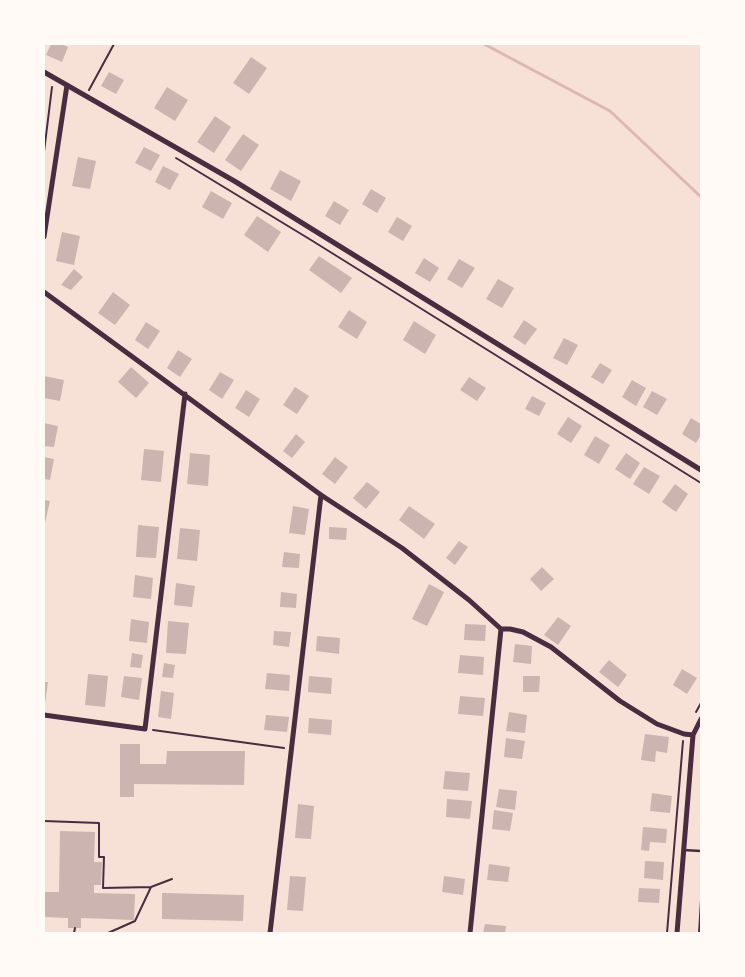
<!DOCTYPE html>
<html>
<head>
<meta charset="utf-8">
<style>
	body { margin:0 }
	#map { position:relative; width:745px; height:977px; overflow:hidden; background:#f7e1d7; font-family:Spectral,serif }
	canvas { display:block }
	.frame { position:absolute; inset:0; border:45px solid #fffaf5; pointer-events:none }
</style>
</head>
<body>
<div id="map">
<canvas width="745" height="977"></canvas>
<div class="frame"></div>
</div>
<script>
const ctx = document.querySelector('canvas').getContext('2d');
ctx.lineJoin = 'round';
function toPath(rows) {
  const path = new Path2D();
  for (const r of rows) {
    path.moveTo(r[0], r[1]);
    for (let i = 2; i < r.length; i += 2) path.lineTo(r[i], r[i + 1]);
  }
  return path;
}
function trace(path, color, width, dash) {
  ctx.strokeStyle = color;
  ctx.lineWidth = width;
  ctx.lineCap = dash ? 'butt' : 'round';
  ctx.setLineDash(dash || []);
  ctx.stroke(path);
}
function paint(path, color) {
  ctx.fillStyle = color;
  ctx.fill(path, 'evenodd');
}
trace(toPath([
	[484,44,610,111,701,197]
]), '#dcb8b0', 3);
paint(toPath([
	[51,44,61,44,68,47,62,62,46,55],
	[251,57,267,68,249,94,233,83],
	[109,72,124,80,116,94,101,86],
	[167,87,188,100,175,121,154,108],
	[215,116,231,127,214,153,197,142],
	[243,134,259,145,241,171,225,160],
	[144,147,160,155,151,171,135,163],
	[78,157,96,161,90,189,72,186],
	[163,166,179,174,170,190,155,182],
	[280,170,301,181,291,201,270,189],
	[371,189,386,198,377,213,362,204],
	[211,191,232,203,223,219,202,207],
	[334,201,349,210,340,225,325,216],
	[257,216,281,232,268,252,244,235],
	[397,217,412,226,403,241,388,232],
	[62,232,80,236,74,265,56,261],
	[319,256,352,278,341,293,309,270],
	[424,258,439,268,430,282,415,273],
	[459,259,475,268,462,288,447,279],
	[74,269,83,277,71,290,61,285],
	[498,279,514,288,502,308,486,299],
	[113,292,130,305,115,325,98,313],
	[349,310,367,322,357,339,338,327],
	[524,320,537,329,525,345,513,337],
	[414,321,436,335,425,354,403,340],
	[146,322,160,331,148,349,135,340],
	[564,338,578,345,567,365,553,358],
	[178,350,192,359,180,377,167,368],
	[600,363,612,370,603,384,591,377],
	[131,367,149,383,136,398,118,382],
	[220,372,234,380,222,399,209,390],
	[44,376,64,380,60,401,44,398],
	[469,377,486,388,477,401,460,390],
	[632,380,646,388,636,406,622,397],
	[295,387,309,396,297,414,283,405],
	[246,390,260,399,249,417,235,408],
	[652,391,667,399,657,415,643,407],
	[532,396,546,403,539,416,525,409],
	[568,417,582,426,571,443,557,434],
	[691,418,701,424,701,435,696,443,682,434],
	[44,423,58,426,54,447,44,446],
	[296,434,305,442,292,458,283,451],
	[595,436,610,445,599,464,584,455],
	[144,449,164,451,161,482,141,480],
	[190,453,210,455,208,486,187,484],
	[626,453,640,463,630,479,615,469],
	[44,457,54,459,50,480,44,479],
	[335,457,348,467,335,484,322,474],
	[644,467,660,476,649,494,633,484],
	[367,482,380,492,366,509,353,498],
	[675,484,688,494,676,512,662,502],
	[44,500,50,501,45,523,44,523],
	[293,506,309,509,305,535,289,533],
	[409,506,435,524,424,539,399,520],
	[138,525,159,527,156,558,136,557],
	[329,527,347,528,346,540,329,539],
	[180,528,200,530,197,561,177,559],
	[459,541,468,547,455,565,446,558],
	[284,552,300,554,299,568,282,567],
	[542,567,554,579,541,591,530,579],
	[135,575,153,578,151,599,133,597],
	[176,583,195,586,192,607,174,605],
	[429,584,444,592,427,626,412,619],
	[281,592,297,594,296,608,280,607],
	[558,617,571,626,558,645,544,635],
	[131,619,149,622,147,643,129,641],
	[168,621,189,623,186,654,166,653],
	[465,624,486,625,485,641,464,640],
	[274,631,291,632,289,647,273,645],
	[317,636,340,638,339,654,316,651],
	[515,644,532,646,531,664,513,662],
	[132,653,143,655,141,668,130,667],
	[460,655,484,657,483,675,458,673],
	[609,660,627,675,618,687,599,672],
	[164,663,175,665,173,678,162,677],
	[682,669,697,678,687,694,673,685],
	[267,673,290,675,289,691,265,689],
	[88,674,108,676,105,707,85,705],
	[124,676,142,678,139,700,121,697],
	[309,676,332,678,331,694,308,692],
	[523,676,540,676,539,692,523,692],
	[44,682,48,682,45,704,44,704],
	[161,691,174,693,171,719,158,717],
	[460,696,485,698,483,716,458,714],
	[509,712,527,715,525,733,506,731],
	[266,715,289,717,287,732,264,730],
	[309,718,332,720,331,735,308,733],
	[645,734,669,737,667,753,656,751,655,762,641,760],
	[506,738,525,741,522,759,504,757],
	[120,744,140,744,140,764,166,764,167,751,245,751,244,785,134,784,134,797,120,797],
	[445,771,470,773,468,791,443,789],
	[499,789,517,791,515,810,496,807],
	[652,793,672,796,670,813,650,811],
	[447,799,472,801,470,819,446,817],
	[298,804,314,806,311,839,295,838],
	[494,810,513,813,510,831,492,829],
	[643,827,667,829,666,843,650,842,649,851,641,850],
	[60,831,95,832,94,862,102,862,101,885,94,885,94,893,135,894,134,920,81,918,81,928,68,928,68,918,44,917,44,892,59,892],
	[645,861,664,862,663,880,644,878],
	[489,864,510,867,508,882,487,880],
	[290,876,306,877,303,911,287,910],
	[444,876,465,879,463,895,442,892],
	[639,888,660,889,659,903,638,902],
	[162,893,244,895,243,921,162,919],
	[485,924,506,926,505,933,483,933]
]), '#ccb4b1');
trace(toPath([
	[89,90,114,44],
	[44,152,52,87],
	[176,158,311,240,701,483],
	[696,712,701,703],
	[153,730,284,748],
	[44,821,99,823,99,857,104,857,103,888,151,887,135,921,108,933],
	[151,887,172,879],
	[74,933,75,928],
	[667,933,683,741],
	[699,933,701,900]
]), '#4a2c40', 2);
trace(toPath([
	[683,850,701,851]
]), '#4a2c40', 2.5);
trace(toPath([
	[44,72,236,182,701,470],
	[44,237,67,85],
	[44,292,321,495,402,548,469,600,501,629,510,629,523,632,551,647,620,701,657,724,684,734,693,735],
	[44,715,145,729,185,394],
	[270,933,321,495],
	[470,933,501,629],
	[677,933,693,735,701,719]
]), '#4a2c40', 5);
</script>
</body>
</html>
